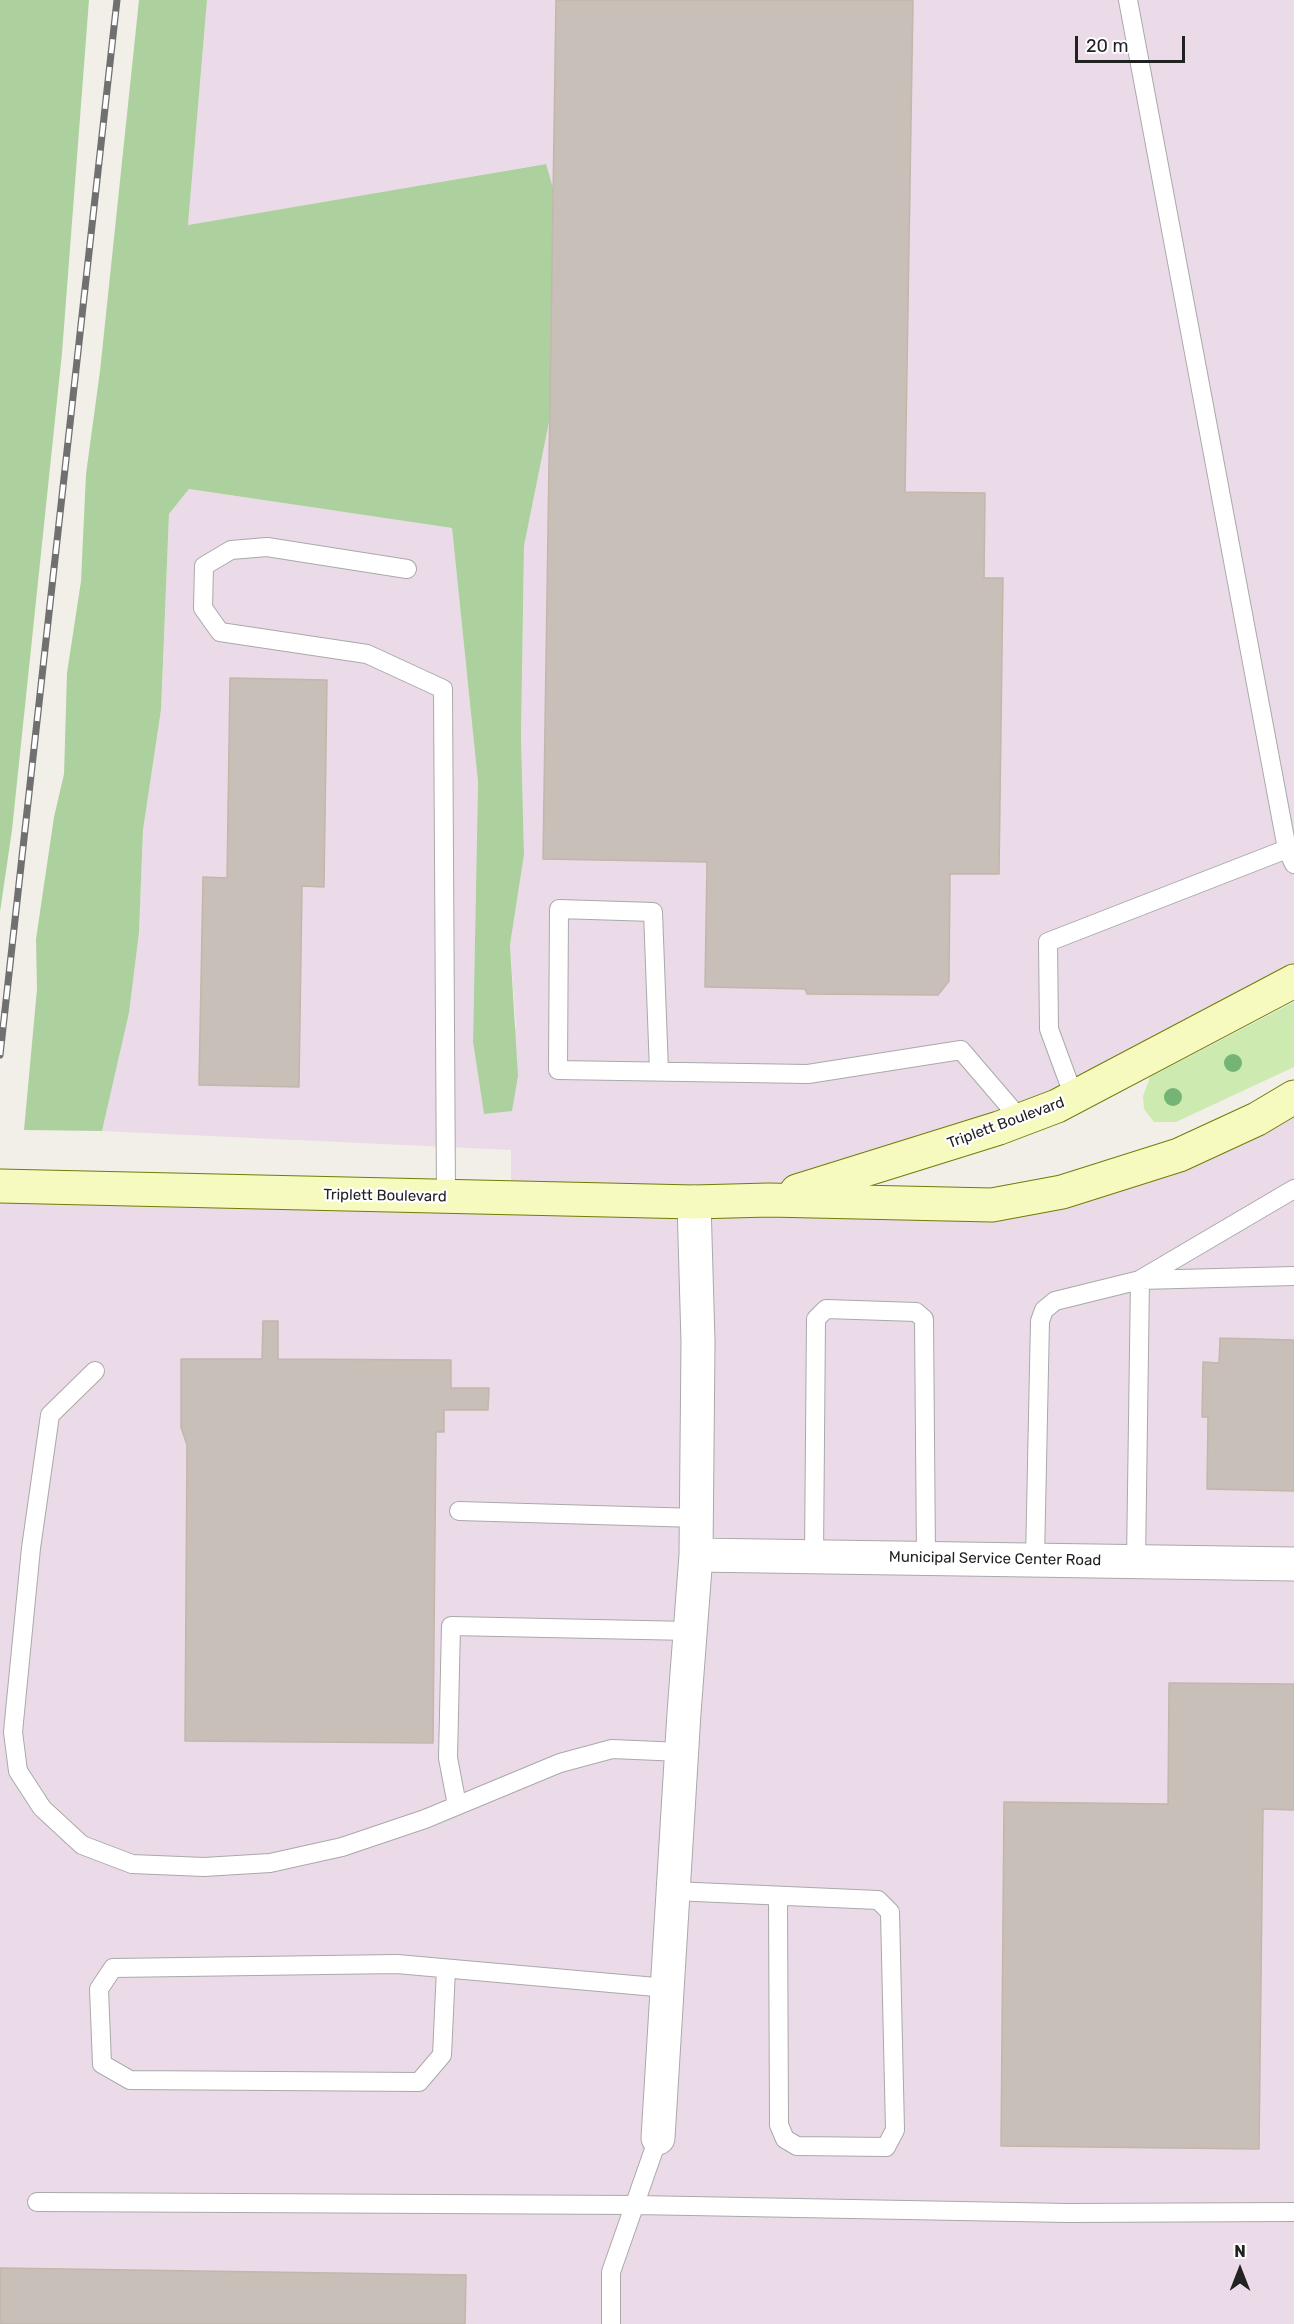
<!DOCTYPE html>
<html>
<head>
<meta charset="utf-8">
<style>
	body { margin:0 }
	#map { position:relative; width:1294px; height:2324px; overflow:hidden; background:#f2efe9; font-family:Rubik,sans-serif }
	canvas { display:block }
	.north { position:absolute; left:1210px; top:2240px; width:60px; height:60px; -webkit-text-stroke:4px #fff; paint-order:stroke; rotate:0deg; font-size:16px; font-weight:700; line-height:24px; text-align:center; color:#222 }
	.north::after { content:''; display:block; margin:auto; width:21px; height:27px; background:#222; clip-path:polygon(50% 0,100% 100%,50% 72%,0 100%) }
	.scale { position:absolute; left:1075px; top:36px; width:110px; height:27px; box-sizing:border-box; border:3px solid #222; border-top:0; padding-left:8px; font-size:18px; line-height:21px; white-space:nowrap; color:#222; -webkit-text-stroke:4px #fff; paint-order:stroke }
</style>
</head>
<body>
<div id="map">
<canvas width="1294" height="2324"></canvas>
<div class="north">N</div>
<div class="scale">20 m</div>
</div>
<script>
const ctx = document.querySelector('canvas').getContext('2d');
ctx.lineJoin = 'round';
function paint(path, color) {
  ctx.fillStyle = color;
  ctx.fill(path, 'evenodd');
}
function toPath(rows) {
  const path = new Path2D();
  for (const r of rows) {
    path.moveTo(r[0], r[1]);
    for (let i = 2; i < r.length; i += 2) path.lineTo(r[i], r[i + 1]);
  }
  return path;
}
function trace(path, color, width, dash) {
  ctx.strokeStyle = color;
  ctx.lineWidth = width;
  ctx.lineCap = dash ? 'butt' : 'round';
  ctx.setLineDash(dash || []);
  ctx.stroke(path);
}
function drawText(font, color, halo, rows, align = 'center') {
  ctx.font = font + ' Rubik,sans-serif';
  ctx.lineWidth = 4.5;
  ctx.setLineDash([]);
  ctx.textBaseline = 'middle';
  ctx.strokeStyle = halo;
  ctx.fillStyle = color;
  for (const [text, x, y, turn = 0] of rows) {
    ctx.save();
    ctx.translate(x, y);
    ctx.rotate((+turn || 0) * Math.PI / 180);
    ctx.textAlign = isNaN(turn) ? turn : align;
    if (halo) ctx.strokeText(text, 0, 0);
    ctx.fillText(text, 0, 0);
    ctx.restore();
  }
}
paint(toPath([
	[207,0,1294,0,1294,981,1161,1053,772,1199,992,1205,1294,1097,1294,2324,0,2324,0,1186,511,1198,511,1150,102,1131,129,1013,139,933,143,830,161,710,169,514,189,489,452,528,478,782,473,1042,484,1114,516,1026,510,945,524,855,521,736,524,546,550,417,545,164,188,225]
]), '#ebdbe8');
paint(toPath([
	[1294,1002,1294,1067,1176,1122,1154,1122,1144,1109,1143,1096,1150,1077]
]), '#cdebb0');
paint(toPath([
	[0,0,89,0,62,353,12,830,0,912],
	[139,0,207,0,188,225,546,164,553,188,550,417,524,546,521,736,524,855,510,945,518,1076,512,1111,484,1114,473,1042,478,782,452,528,189,489,169,514,161,710,143,830,139,933,129,1013,102,1131,24,1130,37,989,36,939,54,817,64,774,67,673,81,581,86,474,100,371]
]), '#add19e');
const building = toPath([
	[556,0,913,0,905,492,985,493,984,578,1003,578,999,874,950,874,949,981,938,995,807,994,805,989,705,987,707,862,543,859,556,0],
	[230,678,327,680,324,887,302,886,299,1087,199,1085,203,877,227,878,230,678],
	[263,1321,278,1321,278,1359,451,1360,451,1388,489,1388,488,1410,444,1410,444,1432,436,1432,433,1743,185,1741,187,1445,181,1427,181,1359,262,1359,263,1321],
	[1220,1338,1294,1340,1294,1491,1207,1489,1208,1417,1202,1417,1203,1362,1219,1363,1220,1338],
	[1169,1683,1294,1684,1294,1810,1263,1809,1259,2149,1001,2146,1004,1802,1168,1804,1169,1683],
	[0,2268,466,2275,465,2324,0,2324,0,2268]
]);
paint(building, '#c7bfb8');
trace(building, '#c4b6ab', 1.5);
const service = toPath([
	[1128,0,1287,849],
	[407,569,267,547,231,550,204,566,203,608,220,632,367,654,443,689,446,1197],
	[659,1071,653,912,559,909,558,1070,808,1074,961,1050,1021,1120],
	[1074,1097,1049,1029,1048,942,1287,849,1294,864],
	[1141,1279,1294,1189],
	[95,1371,50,1415,31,1548,13,1732,18,1771,42,1808,82,1845,132,1864,204,1867,270,1863,342,1847,425,1819,560,1763,612,1749,681,1752],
	[459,1511,697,1518],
	[814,1556,816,1319,826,1309,916,1312,924,1319,926,1558],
	[1035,1559,1040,1321,1044,1310,1055,1301,1140,1280,1294,1276],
	[1136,1561,1140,1280],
	[457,1805,448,1758,451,1626,690,1631],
	[673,1891,878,1900,890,1912,895,2130,886,2147,797,2146,785,2139,779,2125,778,1896],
	[446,1969,442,2055,419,2082,130,2080,102,2064,99,1989,113,1968,397,1964,667,1988],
	[37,2202,636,2205,1068,2213,1294,2212],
	[611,2324,611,2272,658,2138]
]);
const minor = toPath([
	[696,1555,1294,1564],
	[658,2138,684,1713,696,1555,698,1342,694,1202]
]);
const secondary = toPath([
	[0,1186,694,1202,769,1200,992,1205,1062,1192,1179,1155,1257,1119,1294,1097],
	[797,1191,999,1128,1057,1106,1294,981]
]);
trace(service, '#a9a9a9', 20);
trace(minor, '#a9a9a9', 35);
trace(secondary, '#707d05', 35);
trace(service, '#fff', 18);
trace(minor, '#fff', 33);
trace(secondary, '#f7fabf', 33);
const rail = toPath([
	[0,1055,117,0]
]);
trace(rail, '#707070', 7);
trace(rail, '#fff', 4.5, [14]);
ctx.fillStyle = '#74b475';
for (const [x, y] of [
	[1233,1063],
	[1173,1097]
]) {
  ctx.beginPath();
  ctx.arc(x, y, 9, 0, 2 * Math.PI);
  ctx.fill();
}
drawText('15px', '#222', '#fff', [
	["Triplett Boulevard",1006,1123,-20],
	["Triplett Boulevard",385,1196,1],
	["Municipal Service Center Road",995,1559,1]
]);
</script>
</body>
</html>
